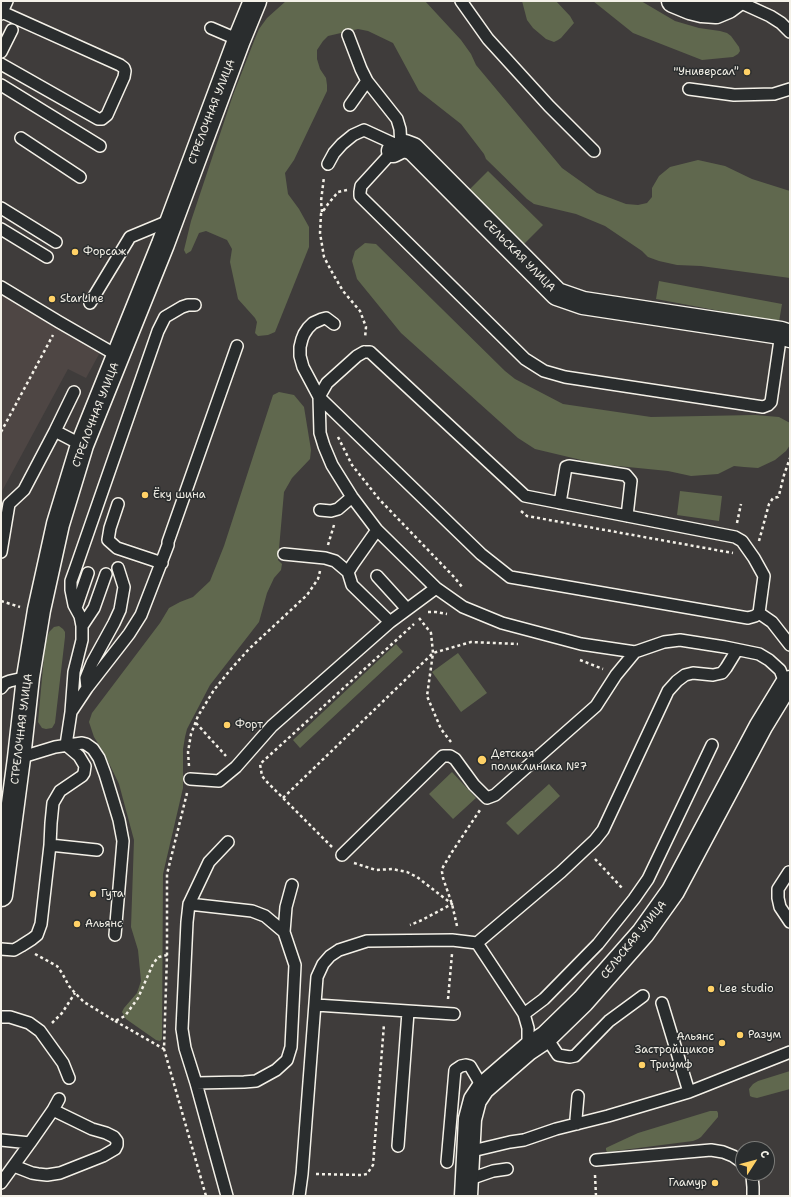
<!DOCTYPE html>
<html>
<head>
<meta charset="utf-8">
<style>
	body { margin:0 }
	#map { position:relative; width:791px; height:1197px; overflow:hidden; background:#3f3c3b; font-family:"Shantell Sans",sans-serif }
	canvas { display:block }
	.frame { position:absolute; inset:0; border:2px solid #f4f1e8; pointer-events:none }
	.north { position:absolute; left:735px; top:1141px; width:40px; height:40px; box-sizing:border-box; background:#2a2d2e; border:1px solid #7b7b78; border-radius:50%; rotate:54deg; font-size:11px; font-weight:700; line-height:16px; text-align:center; color:#f4f1e8 }
	.north::after { content:''; display:block; margin:auto; width:14px; height:18px; background:#ffd166; clip-path:polygon(50% 0,100% 100%,50% 72%,0 100%) }
</style>
</head>
<body>
<div id="map">
<canvas width="791" height="1197"></canvas>
<div class="frame"></div>
<div class="north">С</div>
</div>
<script>
const ctx = document.querySelector('canvas').getContext('2d');
ctx.lineJoin = 'round';
function paint(path, color) {
  ctx.fillStyle = color;
  ctx.fill(path, 'evenodd');
}
function toPath(rows) {
  const path = new Path2D();
  for (const r of rows) {
    path.moveTo(r[0], r[1]);
    for (let i = 2; i < r.length; i += 2) path.lineTo(r[i], r[i + 1]);
  }
  return path;
}
function trace(path, color, width, dash) {
  ctx.strokeStyle = color;
  ctx.lineWidth = width;
  ctx.lineCap = dash ? 'butt' : 'round';
  ctx.setLineDash(dash || []);
  ctx.stroke(path);
}
function drawText(font, color, halo, rows, align = 'center') {
  ctx.font = font + ' "Shantell Sans",sans-serif';
  ctx.lineWidth = 3;
  ctx.setLineDash([]);
  ctx.textBaseline = 'middle';
  ctx.strokeStyle = halo;
  ctx.fillStyle = color;
  for (const [text, x, y, turn = 0] of rows) {
    ctx.save();
    ctx.translate(x, y);
    ctx.rotate((+turn || 0) * Math.PI / 180);
    ctx.textAlign = isNaN(turn) ? turn : align;
    if (halo) ctx.strokeText(text, 0, 0);
    ctx.fillText(text, 0, 0);
    ctx.restore();
  }
}
paint(toPath([
	[1,283,104,345,86,378,68,369,1,493]
]), '#4e4644');
paint(toPath([
	[286,1,425,1,461,40,471,54,476,65,562,168,597,193,626,204,638,205,647,203,652,197,652,188,659,176,670,167,698,160,725,166,752,179,790,191,790,278,701,266,677,265,659,261,648,257,642,251,605,226,576,214,534,204,527,199,486,159,484,154,461,124,419,91,393,43,368,31,358,29,328,36,323,41,317,50,317,59,320,69,326,78,327,85,327,91,294,160,285,173,288,194,299,209,309,227,309,247,275,332,268,335,258,336,255,333,257,322,255,318,238,299,230,262,232,249,227,240,206,231,199,233,191,251,186,254,184,250,191,221,233,95,254,41,259,29,267,18],
	[522,1,556,1,570,16,574,23,561,38,558,40,554,42,546,39,533,28,527,20],
	[593,1,641,1,675,21,699,28,720,31,727,33,731,36,739,47,740,51,738,54,733,57,702,60,633,33],
	[488,171,543,225,523,245,468,191],
	[365,243,376,244,505,371,515,379,563,404,651,417,755,415,779,417,790,423,790,445,786,451,775,460,758,468,744,467,734,466,718,474,691,476,668,471,598,464,535,449,518,438,401,333,357,279,352,261,355,251],
	[659,281,782,304,779,322,656,299],
	[279,392,294,395,304,407,311,450,310,459,292,478,284,492,278,560,282,564,281,570,274,578,267,593,259,622,210,685,187,729,185,737,183,749,183,788,163,874,162,1039,160,1041,156,1040,126,1019,122,1012,124,1008,137,993,141,981,138,950,131,927,134,840,119,784,104,753,94,737,89,722,92,713,160,623,169,608,180,602,193,597,210,581,224,546,273,395],
	[680,491,722,496,719,521,677,515],
	[59,626,63,629,65,632,65,637,55,723,52,728,46,729,42,728,38,722,45,645,49,632,54,627],
	[396,644,403,652,300,748,293,740],
	[458,653,487,693,461,712,432,672],
	[452,772,476,798,453,819,429,794],
	[549,784,560,796,518,835,506,823],
	[790,1071,790,1089,757,1098,752,1097,750,1096,749,1089,753,1084,758,1081],
	[710,1111,717,1111,718,1113,718,1117,701,1137,698,1139,693,1141,607,1152,606,1150,606,1148,610,1146,638,1133]
]), '#60684e');
const service = toPath([
	[461,1,488,39,549,106,594,151],
	[737,1,770,16,781,23,790,32],
	[1,14,7,1],
	[211,28,239,40],
	[1,52,12,30],
	[1,64,98,119,102,119,107,115,124,77,125,71,124,68,120,65,2,12],
	[1,85,100,146],
	[689,89,734,95,774,94,790,89],
	[350,105,367,81],
	[21,138,80,177],
	[393,151,361,186,360,192,360,196,525,359,544,371,565,377,763,407,768,405,771,402,781,333],
	[328,164,334,153,342,144,353,135,364,130,401,147,400,129,397,119,367,81,361,69,348,35],
	[1,208,56,242],
	[1,229,47,257],
	[1,287,59,322,118,356],
	[90,303,130,237,171,220],
	[334,324,326,318,322,319,313,323,308,328,304,334,302,339,300,347,300,356,303,367,319,397,320,433,324,446,332,465,352,497,377,530,436,588,463,607,502,623,581,644,635,652,664,642,680,640,725,647,759,654,769,660,780,670,786,685],
	[364,352,370,352,525,496,735,537,742,541,754,558,764,576,761,598,759,613,755,616,748,618,510,577,481,554,319,397,327,383,357,356,364,352],
	[55,431,82,445],
	[560,503,566,467,569,466,626,475,631,481,627,516],
	[118,504,110,528,108,540,117,548,162,563],
	[320,510,331,511,338,509,352,497],
	[377,530,353,564,348,572,352,585,390,622],
	[1,552,9,504,24,490,55,431,74,392],
	[284,554,325,558,335,561,348,572],
	[377,576,407,609],
	[76,608,88,573],
	[759,613,772,622,790,645],
	[82,626,94,608,106,574],
	[1,688,5,683,10,681,28,677],
	[87,688,86,678,92,663,114,623,120,610,124,587,118,568],
	[71,712,74,672,82,640,82,626,80,616,74,605,71,590,71,581,75,570,158,331,165,317,182,307,188,305,195,305],
	[66,745,71,712,87,688,129,634,141,615,168,545,168,542,237,346],
	[19,758,55,747,82,743,86,744,93,749,99,758,105,774,119,820,123,841,115,935],
	[190,779,219,781,236,767,272,726,390,622,436,588],
	[50,845,97,850],
	[342,855,443,756,450,756,455,759,474,785,487,798,495,795,596,706,616,675,635,652],
	[789,872,778,889,778,898,780,907,790,922],
	[189,904,252,911,265,916,284,932,295,965,291,1047,287,1060,276,1070,256,1081,244,1082,196,1083],
	[284,932,286,907,292,885],
	[477,943,524,1014],
	[1,949,14,950,21,946,32,939,37,935,41,924,50,845,51,823,53,803,60,791,82,776,84,773,85,766,79,756,66,745],
	[662,1003,689,1092],
	[316,1005,454,1014],
	[1,1017,10,1017,29,1023,40,1031,63,1063,69,1078],
	[546,1037,558,1055,570,1057,575,1056,609,1021,643,996],
	[528,1049,528,1028,524,1014,544,999,598,944,634,899,648,879,712,745],
	[577,1124,576,1119,578,1096],
	[1,1140,30,1143,53,1110,59,1099],
	[398,1146,408,1012],
	[468,1152,510,1142,524,1140,556,1129,608,1116,689,1092,790,1052],
	[596,1160,711,1150,723,1152,733,1156,743,1163],
	[447,1162,455,1070,461,1066,466,1065,470,1066,483,1088],
	[14,1166,32,1173,38,1174,47,1175,60,1173,103,1156,115,1149,117,1145,117,1141,114,1137,106,1133,92,1129,53,1110],
	[750,1173,752,1176,753,1187,753,1196],
	[467,1180,493,1171,507,1169],
	[1,1183,30,1143],
	[227,1196,196,1083,185,1048,182,1029,187,922,189,904,209,862,228,842],
	[299,1196,302,1174,317,977,323,964,330,956,339,950,367,941,452,940,477,943,561,872,595,840,603,830,668,691,677,681,685,675,693,673,713,675,722,673,726,668,737,650]
]);
const minor = toPath([
	[393,151,401,147,405,146,413,149,557,294,583,303,781,333,790,336],
	[466,1196,470,1119,475,1100,483,1088,491,1081,528,1049,546,1037,583,1001,643,933,673,891,761,726,786,685,790,682]
]);
const secondary = toPath([
	[673,1,690,8,702,11,716,12,728,7,736,1],
	[1,895,19,758,28,677,39,610,58,524,82,445,163,244,239,40,255,1]
]);
trace(service, '#f4f1e8', 14);
trace(minor, '#f4f1e8', 25);
trace(secondary, '#f4f1e8', 25);
trace(toPath([
	[347,190,338,192,328,204,321,214,320,233,324,257,333,274,343,291,360,311,366,327,365,338],
	[322,212,321,201,324,177],
	[1,432,53,335],
	[338,437,352,465,379,499,454,577,463,588],
	[521,511,527,516,733,553],
	[737,523,741,504],
	[759,541,769,504,773,498,778,497,779,495,784,475,790,458],
	[328,545,334,525],
	[1,601,20,607],
	[428,612,436,612,447,614],
	[419,618,431,633,433,653,427,696,441,729,451,742],
	[580,660,603,669],
	[196,723,226,756],
	[189,766,188,752,191,734,198,716,214,690,231,669,249,649,307,595,318,579,320,571],
	[187,793,167,874,167,955,164,1049,206,1196],
	[283,798,433,653,471,642,518,644],
	[332,847,267,782,262,776,260,764,414,624],
	[595,859,623,889],
	[354,863,376,870,392,869,407,872,417,877,452,904,422,920,410,925],
	[457,926,452,904,443,878,442,872,443,867,452,852,480,810],
	[35,954,57,966,62,973,69,986,75,993,84,1002,115,1021,125,1016,138,998,153,964,156,960,159,957,167,955],
	[448,999,452,954],
	[115,1021,164,1049],
	[52,1023,62,1013,75,993],
	[316,1174,362,1175,367,1174,373,1165,384,1024],
	[595,1175,596,1196]
]), '#f4f1e8', 2.5, [3, 3]);
trace(service, '#2a2d2e', 11);
trace(minor, '#2a2d2e', 22);
trace(secondary, '#2a2d2e', 22);
for (const [x, y, r, color] of [
	[747,72,4,"#ffd166"],
	[75,252,4,"#ffd166"],
	[52,299,4,"#ffd166"],
	[145,495,4,"#ffd166"],
	[227,725,4,"#ffd166"],
	[482,760,5,"#ffd166"],
	[93,894,4,"#ffd166"],
	[77,924,4,"#ffd166"],
	[711,989,4,"#ffd166"],
	[740,1035,4,"#ffd166"],
	[722,1043,4,"#ffd166"],
	[642,1065,4,"#ffd166"],
	[715,1183,4,"#ffd166"]
]) {
  const dot = new Path2D();
  dot.arc(x, y, r, 0, 2 * Math.PI);
  ctx.fillStyle = color;
  ctx.fill(dot);
  trace(dot, '#2a2d2e', 1.5);
}
drawText('11px', '#f4f1e8', '#2a2d2e', [
	["\"Универсал\"",739,72,"right"],
	["Форсаж",83,252],
	["StarLine",60,299],
	["Ёку шина",153,495],
	["Форт",235,725],
	["Детская",491,754],
	["поликлиника №7",491,767],
	["Гута",101,894],
	["Альянс",85,924],
	["Lee studio",719,989],
	["Разум",748,1035],
	["Альянс",714,1037,"right"],
	["Застройщиков",714,1050,"right"],
	["Триумф",650,1065],
	["Гламур",707,1183,"right"]
], 'left');
drawText('11px', '#f4f1e8', '#2a2d2e', [
	["СТРЕЛОЧНАЯ УЛИЦА",212,112,-69],
	["СЕЛЬСКАЯ УЛИЦА",519,256,45],
	["СТРЕЛОЧНАЯ УЛИЦА",96,415,-69],
	["СТРЕЛОЧНАЯ УЛИЦА",22,729,-83],
	["СЕЛЬСКАЯ УЛИЦА",634,940,-51]
]);
</script>
</body>
</html>
